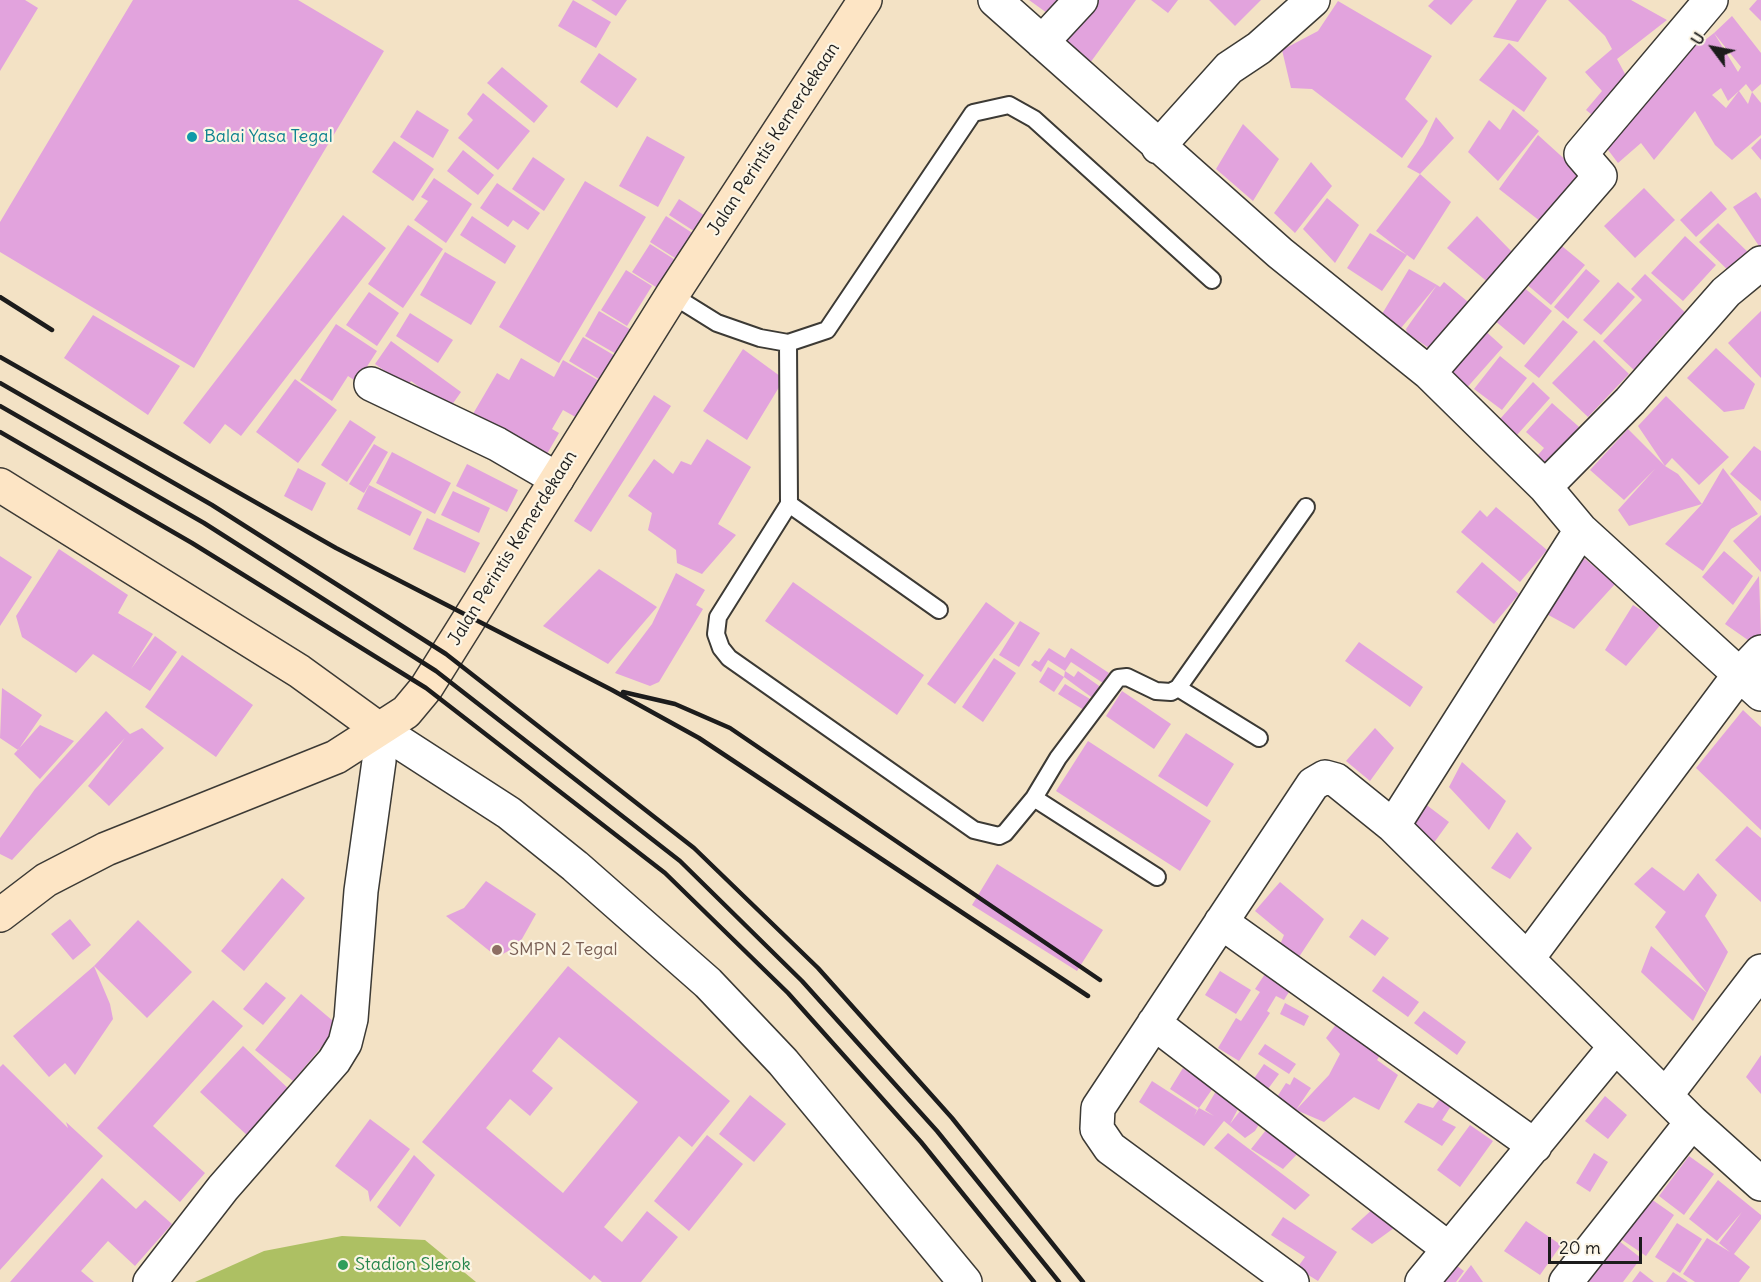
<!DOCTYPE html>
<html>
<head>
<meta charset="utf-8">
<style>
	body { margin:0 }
	#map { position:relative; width:1761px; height:1282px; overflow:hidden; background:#f3e2c5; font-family:Delius,sans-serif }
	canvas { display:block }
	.north { position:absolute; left:1683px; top:18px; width:60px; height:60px; -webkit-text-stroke:4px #fcf5e5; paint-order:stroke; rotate:302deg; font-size:16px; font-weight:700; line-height:24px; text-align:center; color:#1c1c1c }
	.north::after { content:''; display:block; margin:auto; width:21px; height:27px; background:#1c1c1c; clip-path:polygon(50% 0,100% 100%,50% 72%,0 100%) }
	.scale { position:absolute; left:1548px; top:1237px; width:94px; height:27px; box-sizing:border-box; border:3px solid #1c1c1c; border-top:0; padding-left:8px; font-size:18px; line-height:21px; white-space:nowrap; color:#1c1c1c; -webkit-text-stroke:4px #fcf5e5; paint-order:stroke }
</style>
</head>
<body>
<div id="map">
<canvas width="1761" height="1282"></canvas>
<div class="north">U</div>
<div class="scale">20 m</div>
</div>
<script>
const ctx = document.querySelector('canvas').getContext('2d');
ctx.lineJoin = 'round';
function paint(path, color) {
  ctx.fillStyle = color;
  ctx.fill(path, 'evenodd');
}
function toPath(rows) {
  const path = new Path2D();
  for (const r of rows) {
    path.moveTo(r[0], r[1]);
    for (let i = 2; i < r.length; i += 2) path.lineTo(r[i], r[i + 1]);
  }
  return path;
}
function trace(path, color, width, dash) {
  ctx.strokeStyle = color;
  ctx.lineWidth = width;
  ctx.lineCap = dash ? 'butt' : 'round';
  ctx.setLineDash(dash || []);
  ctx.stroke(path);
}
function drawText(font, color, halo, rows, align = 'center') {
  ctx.font = font + ' Delius,sans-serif';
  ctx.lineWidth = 4.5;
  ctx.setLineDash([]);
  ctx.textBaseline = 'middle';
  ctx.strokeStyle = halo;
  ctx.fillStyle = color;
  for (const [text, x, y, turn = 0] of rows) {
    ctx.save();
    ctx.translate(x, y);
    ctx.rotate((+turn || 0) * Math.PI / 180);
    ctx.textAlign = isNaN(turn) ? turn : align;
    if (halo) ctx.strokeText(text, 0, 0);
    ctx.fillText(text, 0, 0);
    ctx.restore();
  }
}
paint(toPath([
	[342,1236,425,1240,476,1282,195,1282,264,1251]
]), '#adc063');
paint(toPath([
	[0,0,25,0,38,8,0,71],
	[133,0,298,0,384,51,194,368,0,252,0,222],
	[573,0,611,22,596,48,558,26],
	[591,0,627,0,616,16],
	[1029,0,1060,0,1047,13],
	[1096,0,1136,0,1090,63,1062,43],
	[1151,0,1178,0,1168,13],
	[1209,0,1261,0,1235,26],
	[1434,0,1473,0,1451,25,1428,6],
	[1517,0,1547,0,1518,42,1493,37],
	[1568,0,1631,0,1667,20,1617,59,1631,85,1602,123,1586,110,1602,91,1585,72,1612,49,1605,36],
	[1757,0,1761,0,1761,21,1749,9],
	[1338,1,1432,56,1405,99,1428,121,1402,158,1312,89,1291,88,1282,50,1318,31],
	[1732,16,1761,53,1761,84,1752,92,1761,103,1761,135,1732,160,1715,145,1695,111,1654,160,1641,143,1618,163,1602,142,1684,36,1700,44,1714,33,1738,72,1741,67,1714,33],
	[1746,84,1752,92,1748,104,1739,91],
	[1721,88,1728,101,1739,91,1726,108,1712,95],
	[1509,43,1547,78,1524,112,1479,80],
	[599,53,637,79,617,108,580,82],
	[502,67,548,106,534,123,487,83],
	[483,93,530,131,498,170,458,138,473,120,467,114],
	[1513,109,1539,131,1498,181,1468,152,1489,120,1500,130],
	[417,110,449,130,433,158,400,137],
	[1436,117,1454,138,1420,174,1451,202,1414,260,1407,255,1382,291,1347,268,1370,233,1407,255,1376,231,1420,174,1407,167,1423,144],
	[1243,124,1279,159,1253,201,1216,169],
	[1538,135,1581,174,1545,225,1499,189],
	[647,136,685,157,658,207,619,186],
	[1761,138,1761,160,1751,148],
	[394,141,434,169,413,201,372,172],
	[463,150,494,175,478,195,447,171],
	[533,157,565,179,544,211,512,189],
	[1311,162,1332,186,1295,233,1274,213],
	[434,178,472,204,446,243,414,220,428,201,421,197],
	[585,181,646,217,559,363,499,327],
	[497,183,540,213,528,230,513,220,508,227,480,208],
	[1644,188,1675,220,1635,258,1604,226],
	[1711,191,1727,209,1696,237,1680,220],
	[1756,192,1761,199,1761,249,1733,207],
	[1327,198,1359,225,1335,263,1303,229],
	[679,199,710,219,700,235,669,215],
	[343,215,386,248,241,436,225,424,210,444,183,423],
	[472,216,516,246,505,264,460,235],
	[666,216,694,234,678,260,650,242],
	[1477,216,1513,253,1490,284,1447,248],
	[1718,223,1754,258,1735,277,1699,242],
	[408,225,443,249,403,308,368,284],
	[1685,236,1716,265,1683,301,1651,273],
	[1552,238,1585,265,1551,305,1518,277],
	[650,244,677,261,659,289,632,272],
	[445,252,496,282,471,325,420,295],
	[1409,269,1437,285,1396,334,1379,319],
	[1586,269,1600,281,1568,319,1554,307],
	[626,270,652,286,627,326,601,310],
	[1645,274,1693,320,1679,335,1671,327,1656,343,1659,346,1635,371,1603,341,1642,300,1631,289],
	[1516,281,1552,311,1524,345,1488,315],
	[1444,282,1473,306,1436,353,1407,333,1406,329,1437,285,1440,287],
	[1618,282,1635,297,1601,335,1583,320],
	[369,292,399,313,377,346,346,325],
	[599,311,633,331,618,355,585,336],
	[1761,311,1761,378,1728,343],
	[410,313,453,340,438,363,396,336],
	[93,315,180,366,148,415,64,358],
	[1563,320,1578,332,1539,378,1524,366],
	[336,324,377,351,357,382,348,376,332,401,300,380],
	[1482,328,1503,347,1464,391,1443,372],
	[583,337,617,357,602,381,569,361],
	[1594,340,1629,374,1588,417,1552,383],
	[391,341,461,392,449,409,411,381,407,387,375,364],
	[1716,348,1755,384,1744,409,1724,412,1687,378],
	[743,349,784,379,747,440,703,411],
	[1500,356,1527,378,1502,410,1474,389],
	[521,358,554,377,563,360,601,382,579,419,563,410,552,429,559,433,543,461,470,419,497,373,509,380],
	[295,379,337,410,298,463,256,432],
	[1533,382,1550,398,1517,435,1500,419],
	[654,395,671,406,591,532,574,521],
	[1666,396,1729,457,1699,485,1672,458,1665,466,1678,474,1702,504,1723,468,1758,514,1731,529,1703,571,1665,544,1702,504,1629,526,1618,510,1655,469,1624,500,1590,470,1628,429,1665,466,1638,426],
	[1552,403,1586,433,1549,476,1532,462,1544,448,1526,432],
	[350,420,376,437,347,482,321,465],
	[707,439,751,467,718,524,736,535,702,574,677,563,676,550,648,530,652,513,628,496,654,459,673,474,681,461,691,465],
	[374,444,388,452,364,493,349,484],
	[1754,446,1761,451,1761,501,1730,474],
	[392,452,451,483,435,514,376,483],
	[467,464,518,490,507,512,456,486],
	[298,468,326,483,312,511,284,496],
	[369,485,422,512,410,536,357,509],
	[453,491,490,508,479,533,441,515],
	[1496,507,1547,550,1520,582,1461,532,1480,510,1487,517],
	[1761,515,1761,572,1733,541],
	[427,518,480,543,465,573,413,549],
	[59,549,128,595,118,613,153,634,131,669,155,636,177,652,150,691,93,654,76,673,22,637,16,616],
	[1724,551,1753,576,1733,605,1702,577],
	[0,556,32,577,0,626],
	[1584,558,1615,584,1574,629,1543,612],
	[1482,562,1519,594,1494,624,1456,592],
	[599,569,657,607,608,664,543,626],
	[676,573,705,590,696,605,703,609,659,682,650,686,615,673,652,624],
	[1759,576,1761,636,1755,645,1725,624],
	[793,582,924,675,897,715,765,621],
	[986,602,1015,623,955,704,927,684],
	[1633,605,1662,623,1626,666,1605,650],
	[1020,621,1040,633,1019,667,999,655],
	[1359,642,1423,687,1410,707,1345,661],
	[1049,648,1065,658,1071,648,1109,673,1103,683,1071,662,1065,671,1048,660,1041,672,1031,665,1035,660,1039,662],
	[182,655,253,705,216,757,145,707],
	[994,658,1016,673,983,722,962,707],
	[1048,667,1064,677,1054,692,1039,682],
	[1065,671,1074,677,1078,671,1102,688,1094,699,1064,677],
	[1065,684,1090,699,1084,710,1058,694],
	[2,688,42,715,18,750,0,738],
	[1122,691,1171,724,1154,749,1106,716],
	[1743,710,1761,727,1761,830,1696,768],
	[106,711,130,734,142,728,164,748,109,806,88,786,125,738,12,860,0,854,0,838,35,789],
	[40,725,74,741,40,779,14,754],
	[1375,728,1394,748,1370,781,1346,761],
	[1186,733,1234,764,1207,807,1158,776],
	[1088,741,1211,821,1180,871,1056,791],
	[1462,762,1506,801,1489,830,1449,787],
	[1420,800,1449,822,1433,844,1404,821],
	[1747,826,1761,838,1761,902,1715,860],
	[1517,832,1532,848,1510,879,1491,868],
	[997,864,1103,930,1077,971,972,905],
	[1652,867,1684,891,1698,873,1717,895,1705,916,1728,952,1707,993,1655,927,1666,912,1634,884],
	[282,878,305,898,244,971,221,951],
	[486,881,536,914,518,946,497,957,446,916,464,908],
	[1280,882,1324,919,1295,963,1277,952,1284,935,1255,911],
	[70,919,91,945,73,960,51,934],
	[1362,919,1389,938,1375,956,1349,937],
	[138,920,192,972,147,1018,94,966],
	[1651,946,1707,993,1693,1021,1641,972],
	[94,966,110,1004,113,1019,75,1075,65,1063,49,1077,13,1036],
	[568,966,730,1101,692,1147,679,1136,604,1227,622,1242,647,1211,678,1237,641,1282,602,1282,594,1275,590,1280,422,1142],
	[559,1037,638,1102,563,1193,486,1128,510,1099,530,1116,553,1088,532,1071],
	[1220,971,1251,990,1236,1014,1205,995],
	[1267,971,1292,987,1284,1000,1276,996,1267,1011,1270,1013,1239,1061,1218,1048,1236,1018,1241,1021,1260,992,1255,989],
	[1383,976,1419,1002,1408,1017,1372,991],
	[266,982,286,998,263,1025,243,1009],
	[301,994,339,1026,293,1081,255,1050],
	[213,1000,243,1026,153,1126,205,1173,180,1202,97,1128],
	[1285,1003,1309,1016,1304,1026,1280,1014],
	[1424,1011,1466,1042,1457,1055,1414,1023],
	[1340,1019,1384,1049,1377,1060,1398,1075,1379,1110,1354,1097,1324,1122,1296,1110,1329,1075,1340,1054,1326,1038],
	[1265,1044,1296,1064,1289,1074,1258,1054],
	[243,1046,291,1091,249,1137,200,1092],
	[1761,1055,1761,1094,1746,1077],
	[3,1064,68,1128,66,1122,103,1156,0,1270,0,1067],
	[1264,1064,1279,1074,1268,1089,1253,1080],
	[1183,1068,1213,1088,1199,1108,1170,1089],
	[1294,1077,1311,1088,1296,1110,1277,1097,1286,1083,1290,1085],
	[1152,1081,1197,1110,1194,1116,1199,1108,1214,1116,1205,1110,1216,1091,1240,1105,1230,1124,1247,1102,1265,1114,1255,1131,1245,1138,1224,1121,1204,1146,1139,1102],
	[750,1095,786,1124,754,1162,719,1134],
	[1605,1096,1627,1115,1608,1139,1585,1121],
	[1441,1097,1451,1106,1442,1120,1456,1127,1442,1146,1404,1122,1418,1103,1433,1108],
	[370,1119,410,1149,370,1202,368,1191,335,1166],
	[1270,1125,1302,1149,1283,1169,1251,1149],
	[1470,1125,1493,1141,1460,1187,1437,1170],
	[1228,1133,1310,1195,1295,1210,1214,1148],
	[707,1135,743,1164,689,1231,654,1201],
	[1594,1153,1608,1162,1590,1192,1576,1183],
	[414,1155,435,1175,400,1227,377,1207],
	[1689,1156,1714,1174,1684,1215,1659,1196],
	[102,1178,136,1209,145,1200,172,1224,135,1266,108,1241,81,1271,94,1282,10,1282],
	[1718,1180,1761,1215,1761,1219,1734,1254,1750,1267,1739,1282,1695,1282,1683,1274,1707,1238,1730,1252,1719,1243,1742,1212,1717,1241,1689,1219],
	[1644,1194,1674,1215,1646,1256,1615,1235],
	[1376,1206,1394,1228,1372,1244,1351,1229],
	[1283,1217,1337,1252,1318,1281,1297,1268,1305,1257,1271,1235],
	[1526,1221,1561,1245,1540,1275,1504,1251],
	[1677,1223,1702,1239,1680,1273,1655,1257],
	[1610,1234,1641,1258,1623,1282,1590,1282,1580,1274],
	[1446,1258,1464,1271,1456,1282,1428,1282],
	[1471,1265,1483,1282,1458,1282],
	[1640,1271,1654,1282,1632,1282],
	[1673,1272,1688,1282,1666,1282]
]), '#e2a3dd');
const lane = toPath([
	[672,295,717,323,760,338,788,343,827,330,973,113,1009,105,1034,119,1212,280],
	[788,343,789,504,718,617,716,634,721,648,729,658,974,830,999,836,1005,833,1034,798,1058,758,1118,678,1127,677,1156,691,1171,692,1178,688,1306,507],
	[789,504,939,610],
	[1178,688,1259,738],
	[1034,798,1157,877]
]);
const street = toPath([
	[995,0,1280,253,1429,373,1545,487,1581,530,1761,694],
	[1042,42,1081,0],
	[1158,147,1229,68,1259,48,1313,0],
	[1429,373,1600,176,1581,154,1711,0],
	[371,384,497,444,557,479],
	[1545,487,1630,401,1726,292,1761,263],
	[379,729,509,813,575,866,708,983,783,1062,965,1282],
	[1393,826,1581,530],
	[1221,922,1535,1146],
	[1528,958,1739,675,1761,652],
	[1154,1023,1449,1249],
	[1666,1095,1761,971],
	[150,1282,223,1188,334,1061,345,1043,351,1019,361,891,379,761,379,729],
	[1292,1282,1110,1148,1097,1129,1098,1108,1313,784,1325,777,1336,780,1393,826,1692,1122],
	[1422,1282,1615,1047],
	[1566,1282,1692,1122,1761,1184]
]);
const secondary = toPath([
	[0,485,299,671,379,729],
	[0,915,46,880,106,849,336,757,406,712,426,688,672,295,865,0]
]);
trace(lane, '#3c3a35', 20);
trace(street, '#3c3a35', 36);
trace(secondary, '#3c3a35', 36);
trace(lane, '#fff', 16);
trace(street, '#fff', 33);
trace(secondary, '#fde5c5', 33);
trace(toPath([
	[0,297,52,330],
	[0,357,336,548,612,690,699,738,1088,996],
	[0,383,212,505,446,654,694,848,818,968,952,1118,1083,1282],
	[0,406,204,523,436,671,680,861,802,981,937,1131,1059,1282],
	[0,432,192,543,426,688,665,873,788,993,921,1142,1034,1282],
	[623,692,675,704,730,728,1100,980]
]), '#1c1c1c', 4.5);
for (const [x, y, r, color] of [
	[192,137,6,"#0f9aa8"],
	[497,950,6,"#8d6e63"],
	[343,1265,6,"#2e9e5b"]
]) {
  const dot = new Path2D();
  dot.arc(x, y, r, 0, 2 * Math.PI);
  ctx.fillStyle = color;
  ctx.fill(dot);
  trace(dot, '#fcf5e5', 2);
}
drawText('18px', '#0d838f', '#fcf5e5', [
	["Balai Yasa Tegal",204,137]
], 'left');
drawText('18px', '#1c1c1c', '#fcf5e5', [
	["Jalan Perintis Kemerdekaan",774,139,-57],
	["Jalan Perintis Kemerdekaan",513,548,-58]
]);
drawText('18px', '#785e54', '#fcf5e5', [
	["SMPN 2 Tegal",509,950]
], 'left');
drawText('18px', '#27864d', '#fcf5e5', [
	["Stadion Slerok",355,1265]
], 'left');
</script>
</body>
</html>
